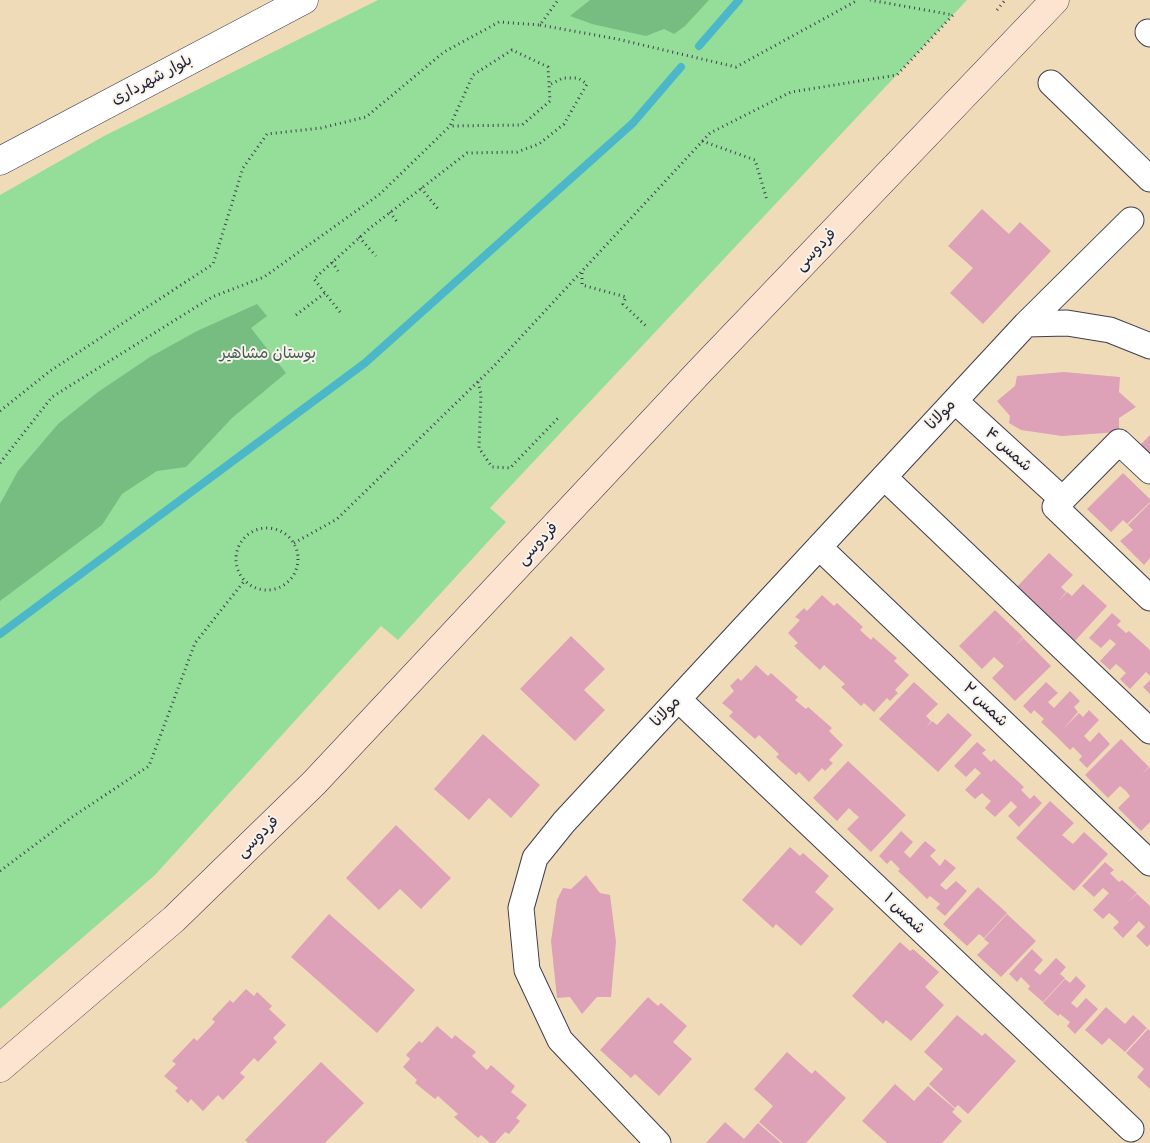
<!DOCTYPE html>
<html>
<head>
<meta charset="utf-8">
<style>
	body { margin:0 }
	canvas { display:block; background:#f0dbb9 }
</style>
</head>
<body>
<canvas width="1150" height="1143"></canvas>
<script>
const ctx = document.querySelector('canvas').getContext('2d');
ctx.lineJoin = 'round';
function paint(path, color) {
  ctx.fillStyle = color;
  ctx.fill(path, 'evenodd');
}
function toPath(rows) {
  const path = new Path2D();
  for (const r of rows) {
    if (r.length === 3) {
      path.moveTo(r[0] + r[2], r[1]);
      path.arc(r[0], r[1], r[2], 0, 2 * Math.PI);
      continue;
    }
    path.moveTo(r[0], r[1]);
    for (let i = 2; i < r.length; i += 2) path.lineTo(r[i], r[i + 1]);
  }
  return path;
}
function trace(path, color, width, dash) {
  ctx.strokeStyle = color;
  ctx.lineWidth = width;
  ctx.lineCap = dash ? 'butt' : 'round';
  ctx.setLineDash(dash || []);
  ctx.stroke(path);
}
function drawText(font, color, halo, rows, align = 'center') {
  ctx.font = font + ' Sriracha,"Playpen Sans Arabic",sans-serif';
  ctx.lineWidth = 4;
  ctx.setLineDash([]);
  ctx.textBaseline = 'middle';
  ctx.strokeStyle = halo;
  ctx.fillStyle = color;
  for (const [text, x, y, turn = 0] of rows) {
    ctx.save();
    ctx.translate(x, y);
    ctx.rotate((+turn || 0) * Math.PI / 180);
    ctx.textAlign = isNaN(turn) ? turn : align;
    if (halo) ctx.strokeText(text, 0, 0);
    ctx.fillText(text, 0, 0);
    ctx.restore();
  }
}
paint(toPath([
	[378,0,967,0,490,508,506,522,398,640,381,626,155,875,0,1009,0,195,104,136]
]), '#94de9a');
paint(toPath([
	[590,0,709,0,685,26,674,34,664,29,646,36,592,24,570,16],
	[257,304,267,316,251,328,286,373,232,418,186,467,157,471,122,494,102,525,0,601,0,504,18,471,58,424,98,392,150,357,197,331]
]), '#77bd82');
trace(toPath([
	[699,46,739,0],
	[0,634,365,363,633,123,681,67]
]), '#4cb7c9', 8);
paint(toPath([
	[982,209,1009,234,1020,222,1051,251,983,324,950,293,973,268,948,246],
	[1064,372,1120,377,1119,392,1136,407,1119,418,1119,432,1062,436,1021,430,1009,423,1010,416,997,401,1015,386,1017,376],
	[1150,435,1150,454,1140,445],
	[1123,473,1150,499,1150,502,1127,524,1123,520,1111,532,1087,509],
	[1150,503,1150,558,1144,565,1120,541,1133,530,1128,525],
	[1049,553,1073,575,1061,587,1066,592,1057,603,1067,592,1072,596,1083,584,1107,606,1073,643,1014,590],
	[822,595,834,606,837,603,863,627,860,630,871,640,873,637,897,658,894,661,909,675,895,690,898,693,890,701,887,698,874,712,864,703,861,706,841,687,845,684,824,665,820,670,794,646,798,643,788,633,800,620,795,617,804,608,807,611],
	[995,610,1023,637,1015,646,1023,638,1051,666,1015,701,992,678,1004,666,994,657,982,669,959,646],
	[1112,613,1121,621,1117,625,1126,633,1129,631,1150,650,1150,676,1146,672,1130,689,1120,679,1126,673,1121,668,1116,664,1110,670,1100,661,1116,644,1110,639,1101,648,1089,638],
	[571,636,605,669,584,690,605,710,575,741,520,689],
	[756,665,768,676,771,673,798,697,795,700,806,709,808,707,832,728,829,731,843,745,829,760,833,763,825,771,822,768,809,782,799,772,796,775,776,757,779,754,759,735,755,739,729,716,733,712,722,703,734,691,730,686,738,678,741,681],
	[1150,680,1150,694,1143,687],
	[914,682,938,704,926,716,931,721,926,728,932,721,937,725,948,713,972,735,938,772,879,719],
	[1046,682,1058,693,1048,702,1054,708,1070,691,1080,701,1074,707,1078,712,1064,728,1079,713,1083,717,1089,710,1099,720,1084,736,1090,742,1099,732,1110,744,1087,768,1079,760,1082,756,1073,747,1070,750,1056,736,1041,722,1044,719,1034,710,1031,714,1023,706],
	[483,734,540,785,511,818,489,798,469,820,434,789],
	[1121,739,1149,767,1141,775,1150,767,1150,822,1141,831,1118,808,1130,796,1126,791,1120,786,1108,798,1085,775],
	[977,742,986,750,982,753,991,762,994,759,1024,787,1021,790,1030,799,1034,795,1042,803,1019,827,1008,816,1017,807,1011,801,995,817,985,808,991,801,986,797,982,793,975,799,965,790,981,773,975,768,966,777,954,766],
	[848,761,877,788,870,796,877,788,906,815,871,852,847,829,859,817,854,813,849,808,837,821,813,798],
	[1050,801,1074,823,1062,835,1068,840,1073,844,1084,832,1108,854,1074,891,1016,838],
	[396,825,451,878,421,909,400,889,379,910,346,878],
	[901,831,913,842,904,852,910,858,925,841,936,850,930,856,940,866,945,859,956,868,940,885,946,890,956,881,967,891,945,916,936,908,940,904,930,896,927,899,913,885,898,871,900,869,891,860,887,864,879,856],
	[790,847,800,856,803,853,829,876,815,892,834,909,801,946,776,924,773,928,742,900],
	[1105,862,1114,870,1110,873,1119,882,1122,880,1137,893,1127,903,1137,894,1150,906,1150,944,1147,947,1136,936,1145,927,1139,921,1123,938,1113,928,1119,922,1114,917,1109,913,1103,919,1093,910,1109,893,1103,888,1094,897,1082,886],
	[586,875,600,893,610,895,616,942,611,997,597,997,582,1014,570,997,557,998,551,941,557,900,563,888,571,889],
	[978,887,1007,913,984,938,979,934,967,946,943,924],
	[329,914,415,990,377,1033,291,957],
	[1007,914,1036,941,1001,977,977,955,989,943,984,939],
	[900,942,910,951,913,949,939,972,925,987,944,1005,911,1041,886,1020,883,1024,852,996],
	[1032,949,1043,960,1034,970,1040,975,1056,958,1066,967,1060,974,1065,978,1043,1002,1028,989,1030,986,1021,977,1017,982,1009,974],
	[1076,976,1086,986,1071,1003,1077,1008,1086,998,1098,1009,1075,1034,1067,1026,1070,1022,1060,1014,1058,1016,1043,1003,1065,979,1070,983],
	[246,989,254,996,257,992,272,1006,269,1009,286,1025,273,1038,277,1042,258,1062,254,1058,240,1073,245,1077,223,1100,218,1095,203,1111,191,1099,188,1103,175,1091,178,1088,164,1076,176,1064,172,1061,194,1038,197,1041,215,1022,212,1019,230,1000,233,1003],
	[648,997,658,1006,661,1003,687,1026,673,1042,692,1059,659,1096,635,1074,631,1078,600,1050],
	[1106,1007,1125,1024,1133,1015,1147,1028,1125,1052,1109,1038,1102,1045,1085,1030],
	[957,1015,982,1036,985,1033,1016,1061,968,1114,958,1105,955,1108,929,1084,943,1069,924,1052],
	[437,1026,452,1039,455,1035,476,1052,472,1056,487,1070,491,1065,515,1086,511,1092,527,1105,516,1118,520,1121,509,1134,505,1132,495,1143,490,1143,481,1135,478,1138,454,1117,458,1114,438,1096,435,1099,415,1083,417,1080,403,1067,410,1059,406,1055,419,1041,422,1043],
	[1148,1029,1150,1031,1150,1089,1137,1077,1144,1069,1126,1053],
	[787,1052,812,1074,815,1070,846,1098,806,1143,783,1143,759,1122,773,1106,754,1089],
	[321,1062,364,1103,325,1143,248,1143,245,1140],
	[895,1084,914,1101,928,1086,955,1109,952,1112,962,1121,942,1143,887,1143,862,1121],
	[725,1122,744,1139,758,1123,781,1143,706,1143]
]), '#dda2b7');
const minor = toPath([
	[1148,32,1150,34],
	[1051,83,1150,179],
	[1026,324,1067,323,1110,330,1150,346],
	[955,401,1062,499],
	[1150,471,1119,442,1055,507,1150,598],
	[884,477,1150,731],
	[819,547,1150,863],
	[678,699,1131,1129],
	[658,1143,560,1040,527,970,521,908,535,858,564,822,1026,324,1131,220]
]);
const tertiary = toPath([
	[0,161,304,0]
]);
const secondary = toPath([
	[0,1068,174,919,314,783,699,372,1055,0]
]);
trace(minor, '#413e4e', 27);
trace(tertiary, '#413e4e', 29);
trace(secondary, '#413e4e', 29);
trace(toPath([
	[997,10,1005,0],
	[540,25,617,39,736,67,858,0],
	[702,141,755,160,767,200],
	[421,188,438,209],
	[390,212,397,222],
	[359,237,376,256],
	[332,262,338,271],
	[582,273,582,285,626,297,623,304,646,326],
	[340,312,314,279,370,228,467,153,517,152,539,144,564,124,587,84,578,78,563,78,549,85],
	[296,315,325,293],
	[478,382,481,394,479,448,492,467,510,468,559,417],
	[0,411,50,371,213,264,243,168,267,134,321,128,366,117,444,52,499,22,540,25,558,0],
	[0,463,52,397,212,297,264,277,380,194,450,126,473,75,512,50,548,67,550,101,522,125,450,126],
	[267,559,31],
	[294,543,337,519,494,366,710,133,791,92,897,75,953,15,870,0],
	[0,871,72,817,149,766,195,643,245,580]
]), '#413e4e', 3, [1, 4]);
trace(minor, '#fff', 25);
trace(tertiary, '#fff', 28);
trace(secondary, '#fde4d0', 28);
drawText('16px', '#22223b', '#f7f3e8', [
	["بلوار شهرداری",152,80,-28],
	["فردوسی",816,250,-46],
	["مولانا",941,415,-47],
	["شمس ۴",1008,450,42],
	["فردوسی",538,544,-47],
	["شمس ۲",985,705,44],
	["مولانا",666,712,-47],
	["فردوسی",258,837,-44],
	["شمس ۱",904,914,44]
]);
drawText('16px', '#445a58', '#f7f3e8', [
	["بوستان مشاهیر",268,354]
]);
</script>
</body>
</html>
